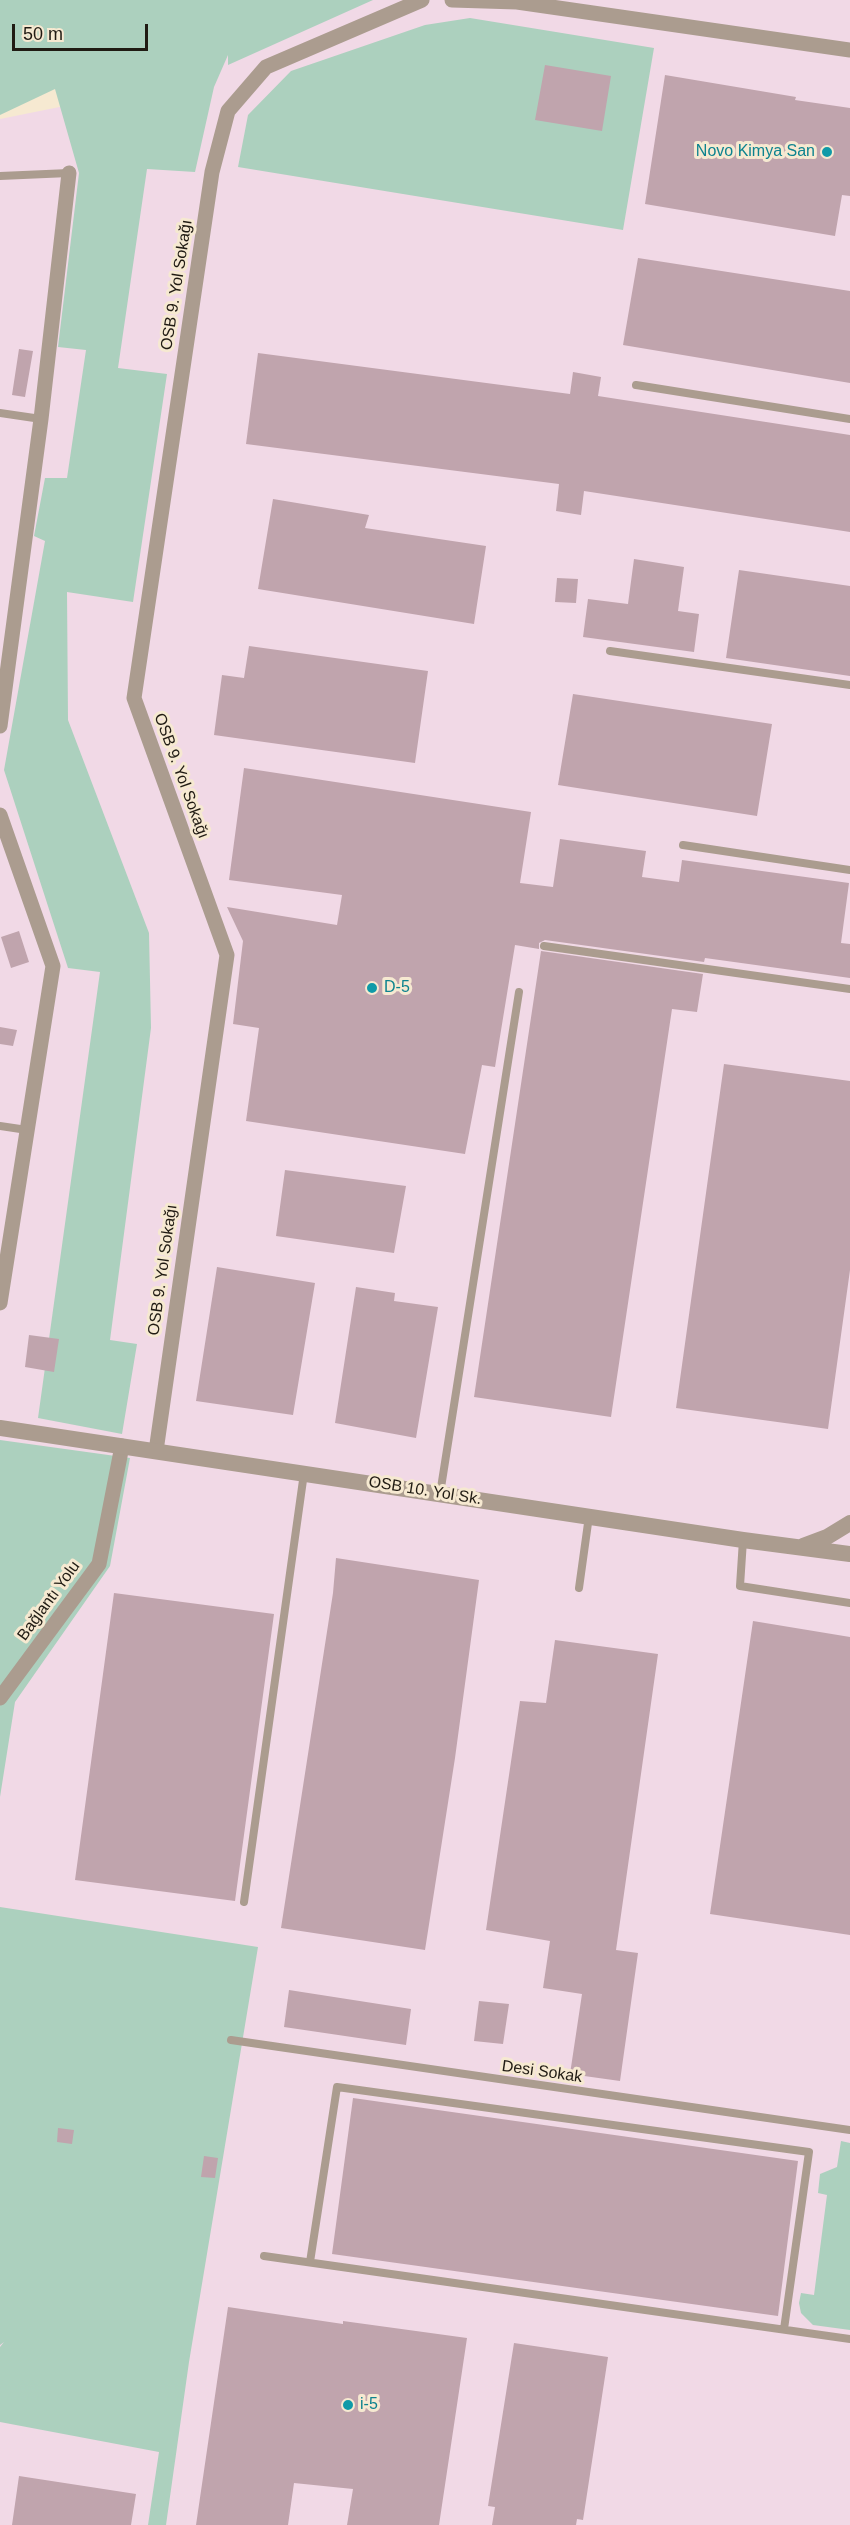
<!DOCTYPE html>
<html>
<head>
<meta charset="utf-8">
<style>
	body { margin:0 }
	#map { position:relative; width:850px; height:2525px; overflow:hidden; background:#f6e9d1; font-family:Arial,sans-serif }
	canvas { display:block }
	.scale { position:absolute; left:12px; top:24px; width:136px; height:27px; box-sizing:border-box; border:3px solid #201b13; border-top:0; padding-left:8px; font-size:18px; line-height:21px; white-space:nowrap; color:#201b13; -webkit-text-stroke:4px #f6e9d1; paint-order:stroke }
</style>
</head>
<body>
<div id="map">
<canvas width="850" height="2525"></canvas>
<div class="scale">50 m</div>
</div>
<script>
const ctx = document.querySelector('canvas').getContext('2d');
ctx.lineJoin = 'round';
function paint(path, color) {
  ctx.fillStyle = color;
  ctx.fill(path, 'evenodd');
}
function toPath(rows) {
  const path = new Path2D();
  for (const r of rows) {
    path.moveTo(r[0], r[1]);
    for (let i = 2; i < r.length; i += 2) path.lineTo(r[i], r[i + 1]);
  }
  return path;
}
function trace(path, color, width, dash) {
  ctx.strokeStyle = color;
  ctx.lineWidth = width;
  ctx.lineCap = dash ? 'butt' : 'round';
  ctx.setLineDash(dash || []);
  ctx.stroke(path);
}
function drawText(font, color, halo, rows, align = 'center') {
  ctx.font = font + ' Arial,sans-serif';
  ctx.lineWidth = 6;
  ctx.setLineDash([]);
  ctx.textBaseline = 'middle';
  ctx.strokeStyle = halo;
  ctx.fillStyle = color;
  for (const [text, x, y, turn = 0] of rows) {
    ctx.save();
    ctx.translate(x, y);
    ctx.rotate((+turn || 0) * Math.PI / 180);
    ctx.textAlign = isNaN(turn) ? turn : align;
    if (halo) ctx.strokeText(text, 0, 0);
    ctx.fillText(text, 0, 0);
    ctx.restore();
  }
}
paint(toPath([
	[317,0,850,0,850,2525,0,2525,0,119,154,88]
]), '#f1d9e6');
paint(toPath([
	[0,0,373,0,228,65,228,55,214,87,195,172,147,169,118,368,167,374,133,602,67,592,68,720,149,933,151,1028,110,1340,137,1344,122,1434,38,1418,100,972,68,968,4,770,45,541,34,536,45,478,67,478,86,350,58,347,79,173,55,89,0,115],
	[470,18,654,48,623,230,238,167,248,115,291,71,425,25],
	[0,1440,130,1458,110,1566,15,1702,0,1797],
	[0,1907,258,1947,189,2362,166,2525,148,2525,159,2452,0,2422,0,2347,4,2342,0,2345],
	[841,2141,850,2143,850,2330,813,2325,801,2313,799,2303,801,2293,814,2295,827,2195,818,2193,820,2174,837,2167]
]), '#acd0be');
paint(toPath([
	[545,65,611,76,602,131,535,120],
	[665,75,796,97,795,100,850,108,850,196,842,195,835,236,645,204],
	[638,258,850,291,850,383,623,345],
	[19,349,33,351,25,397,12,395],
	[258,353,570,394,573,372,601,377,598,396,850,435,850,532,584,491,581,515,556,511,559,484,246,444],
	[273,499,369,515,365,528,486,546,474,624,258,589],
	[634,559,684,567,678,611,699,614,694,652,583,637,588,599,628,604],
	[739,570,850,586,850,676,726,658],
	[557,578,578,579,576,603,555,602],
	[249,646,428,671,415,763,214,735,222,675,244,678],
	[573,694,772,724,757,816,558,785],
	[244,768,531,812,520,883,553,887,560,839,646,851,642,877,679,882,682,860,849,883,841,943,850,944,850,978,705,958,704,962,545,940,539,943,539,949,515,945,495,1067,482,1065,465,1154,246,1121,259,1028,233,1024,243,941,227,907,337,925,342,895,229,880],
	[19,931,29,962,11,968,1,937],
	[541,951,703,974,697,1012,672,1009,611,1417,474,1397],
	[0,1027,17,1030,13,1046,0,1044],
	[724,1064,850,1081,850,1270,828,1429,676,1408],
	[285,1170,406,1186,394,1253,276,1236],
	[217,1267,315,1283,293,1415,196,1401],
	[356,1287,395,1293,394,1301,438,1307,416,1438,335,1423],
	[29,1335,59,1339,54,1372,25,1367],
	[336,1558,479,1580,455,1758,425,1950,281,1928,333,1593],
	[114,1593,274,1614,235,1901,75,1880],
	[753,1621,850,1637,850,1935,710,1914],
	[555,1640,658,1654,616,1950,638,1953,620,2081,570,2074,582,1994,543,1988,550,1941,486,1930,520,1701,546,1703],
	[289,1990,411,2009,406,2045,284,2027],
	[479,2001,509,2004,503,2044,474,2041],
	[353,2098,798,2161,778,2316,332,2254],
	[58,2128,74,2130,72,2144,57,2142],
	[204,2156,218,2158,215,2178,201,2177],
	[228,2307,343,2324,343,2321,467,2338,439,2525,347,2525,353,2489,294,2483,288,2525,196,2525],
	[514,2343,608,2357,583,2520,577,2519,576,2525,492,2525,495,2507,488,2506],
	[19,2476,136,2494,131,2525,12,2525]
]), '#c0a4ad');
trace(toPath([
	[0,176,69,173],
	[636,385,850,419],
	[0,413,41,419],
	[610,651,850,685],
	[683,845,850,870],
	[544,946,850,989],
	[0,1126,27,1130],
	[440,1494,519,992],
	[743,1540,740,1586,850,1603],
	[579,1588,589,1516],
	[244,1902,304,1473],
	[231,2040,850,2130],
	[264,2256,850,2339],
	[310,2262,337,2087,809,2152,784,2329]
]), '#ab9c8f', 8);
trace(toPath([
	[452,0,517,2,850,50],
	[0,726,41,419,69,173],
	[0,815,53,966,0,1303],
	[156,1451,227,955,134,698,212,172,228,111,266,67,422,0],
	[0,1698,99,1564,122,1446]
]), '#ab9c8f', 15);
trace(toPath([
	[0,1428,743,1540,850,1554],
	[803,1546,827,1537,850,1523]
]), '#ab9c8f', 16);
for (const [x, y, r, color] of [
	[827,152,6,"#0f9aa8"],
	[372,988,6,"#0f9aa8"],
	[348,2405,6,"#0f9aa8"]
]) {
  const dot = new Path2D();
  dot.arc(x, y, r, 0, 2 * Math.PI);
  ctx.fillStyle = color;
  ctx.fill(dot);
  trace(dot, '#f6e9d1', 2);
}
drawText('16px', '#0d838f', '#f6e9d1', [
	["Novo Kimya San",815,152,"right"],
	["D-5",384,988],
	["i-5",360,2405]
], 'left');
drawText('16px', '#201b13', '#f6e9d1', [
	["OSB 9. Yol Sokağı",177,285,-81],
	["OSB 9. Yol Sokağı",181,776,70],
	["OSB 9. Yol Sokağı",163,1270,-82],
	["OSB 10. Yol Sk.",425,1491,9],
	["Bağlantı Yolu",49,1601,-54],
	["Desi Sokak",542,2072,8]
]);
</script>
</body>
</html>
